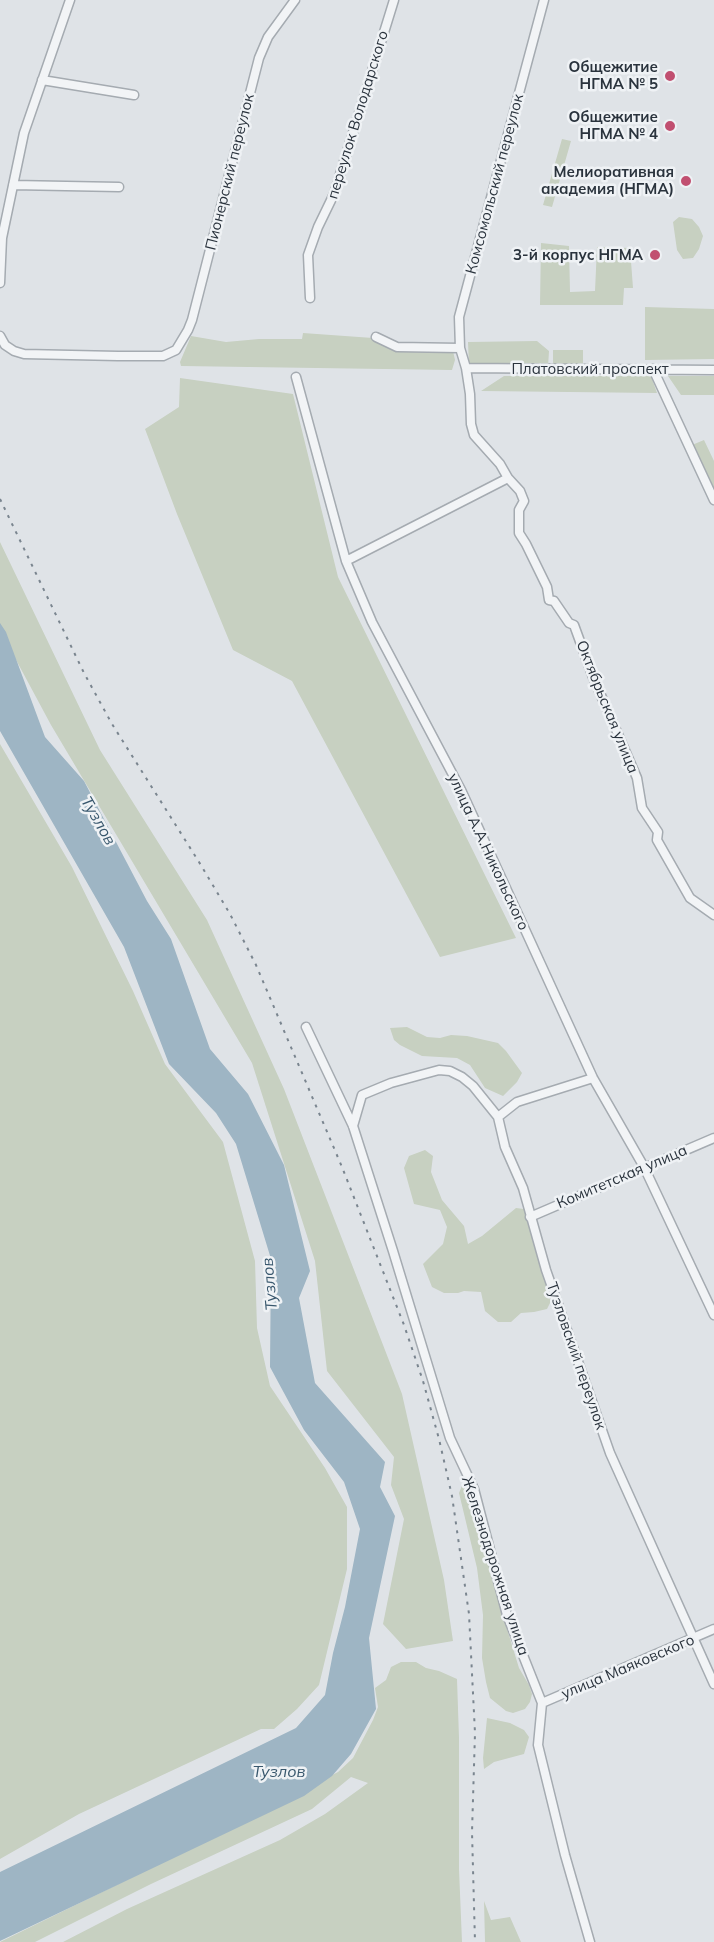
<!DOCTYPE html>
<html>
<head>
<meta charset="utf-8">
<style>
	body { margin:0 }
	canvas { display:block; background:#dfe3e7 }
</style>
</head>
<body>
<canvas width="714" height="1942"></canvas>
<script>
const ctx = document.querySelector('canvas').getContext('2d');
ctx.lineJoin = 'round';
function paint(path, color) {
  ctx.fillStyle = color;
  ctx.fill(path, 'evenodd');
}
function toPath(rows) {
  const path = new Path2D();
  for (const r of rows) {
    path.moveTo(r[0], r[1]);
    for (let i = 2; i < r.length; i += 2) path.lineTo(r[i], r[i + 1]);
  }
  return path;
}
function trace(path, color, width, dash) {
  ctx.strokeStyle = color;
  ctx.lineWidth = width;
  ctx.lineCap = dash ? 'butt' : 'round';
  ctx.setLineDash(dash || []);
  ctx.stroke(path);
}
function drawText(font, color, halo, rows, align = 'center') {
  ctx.font = font + ' Mulish,sans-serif';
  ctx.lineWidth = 5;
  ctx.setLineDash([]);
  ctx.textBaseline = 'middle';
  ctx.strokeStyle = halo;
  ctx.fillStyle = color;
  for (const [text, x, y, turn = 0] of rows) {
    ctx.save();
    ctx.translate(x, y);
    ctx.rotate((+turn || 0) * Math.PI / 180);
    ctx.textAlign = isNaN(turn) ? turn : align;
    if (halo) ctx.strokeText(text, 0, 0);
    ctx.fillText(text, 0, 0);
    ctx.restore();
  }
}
paint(toPath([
	[562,139,571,141,552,207,543,205],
	[679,217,692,219,699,227,703,236,699,249,693,258,683,259,677,250,673,222],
	[541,243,569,246,570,292,595,291,597,247,630,248,633,288,624,288,623,305,540,305],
	[645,307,714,309,714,359,645,360],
	[303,333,373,338,396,351,453,351,455,360,452,370,181,366,180,362,191,336,226,342,259,339,302,339],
	[537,341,549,351,548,367,469,367,468,342],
	[553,350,583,350,583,368,553,368],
	[504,376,651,376,657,393,481,391],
	[668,376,714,376,714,395,681,395],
	[180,378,293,394,338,577,516,938,440,957,292,681,233,650,177,514,145,429,179,407],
	[704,440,714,461,714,492,692,445],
	[0,542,100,750,207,920,284,1089,402,1394,444,1580,453,1641,406,1649,383,1624,404,1519,391,1485,394,1457,327,1371,315,1261,252,1063,51,725,0,630],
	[0,744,72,867,133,991,165,1064,223,1142,255,1261,257,1328,270,1386,325,1468,347,1507,347,1569,319,1685,297,1709,274,1729,261,1729,79,1814,0,1859],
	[407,1027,427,1037,440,1038,451,1035,467,1036,498,1043,506,1051,522,1073,517,1082,503,1096,485,1088,470,1065,457,1058,422,1056,400,1045,394,1040,390,1028],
	[425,1150,433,1156,431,1172,442,1200,464,1226,468,1244,482,1236,516,1208,524,1209,551,1301,547,1309,534,1312,521,1313,511,1322,498,1322,485,1311,481,1292,464,1291,458,1293,444,1293,432,1287,423,1264,443,1244,447,1227,440,1210,414,1204,404,1168,409,1156],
	[463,1483,469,1489,482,1527,497,1596,519,1668,529,1685,532,1694,530,1702,525,1709,513,1713,506,1711,490,1698,486,1682,482,1658,483,1615,477,1568,459,1493],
	[401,1662,416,1662,426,1668,439,1671,457,1679,459,1738,459,1869,462,1942,63,1942,127,1909,280,1840,325,1814,368,1783,351,1777,312,1809,151,1884,35,1942,0,1942,145,1871,338,1772,353,1758,373,1720,378,1707,375,1688,386,1680,391,1667],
	[487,1718,510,1723,524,1730,529,1737,524,1754,494,1762,484,1769,483,1758],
	[484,1901,491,1920,510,1917,521,1942,485,1942]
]), '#c7d0c1');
paint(toPath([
	[0,623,6,632,45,737,84,781,147,901,171,939,210,1049,248,1094,284,1165,310,1271,299,1298,315,1383,385,1462,380,1487,395,1516,369,1638,376,1709,351,1754,332,1776,304,1796,0,1941,0,1872,296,1728,325,1695,333,1653,345,1607,360,1529,344,1482,304,1430,270,1367,271,1259,236,1144,216,1113,169,1064,124,947,0,731]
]), '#9eb5c4');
const street = toPath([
	[544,0,459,317,460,348,466,368,470,394,471,424,474,435,500,464,508,478,520,491,524,501,519,510,519,533,526,544,547,587,549,600,554,601,569,623,574,625,593,677,637,778,642,808,658,832,657,840,690,898,714,915],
	[42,80,134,95],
	[13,185,119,187],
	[0,283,2,238,24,133,70,0],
	[310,298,308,255,318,227,334,194,394,0],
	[0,336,5,345,14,351,24,354,118,356,163,356,176,350,188,330,192,320,259,58,268,37,295,0],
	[376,337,397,347,460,348],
	[466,368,714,370],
	[653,369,714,500],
	[296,377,346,561,372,622,461,790,593,1078,644,1167,714,1315],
	[346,561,508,478],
	[306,1027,353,1126,393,1251,450,1438,474,1489,507,1615,542,1703,538,1745,565,1855,590,1942],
	[593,1078,517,1102,498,1117,505,1147,523,1188,546,1270,610,1453,714,1684],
	[353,1126,362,1095,391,1083,439,1070,450,1071,462,1077,473,1086,498,1117],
	[530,1217,714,1138],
	[542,1703,714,1629]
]);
trace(street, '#a5abb1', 11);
trace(street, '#f2f4f6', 8);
trace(toPath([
	[0,499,84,673,112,724,199,862,230,914,256,965,342,1167,404,1325,423,1381,439,1439,452,1496,469,1614,475,1733,472,1832,475,1942]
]), '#7a858f', 2, [3, 6]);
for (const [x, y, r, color] of [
	[670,76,6,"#c14f70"],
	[670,126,6,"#c14f70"],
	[686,181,6,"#c14f70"],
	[655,255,6,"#c14f70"]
]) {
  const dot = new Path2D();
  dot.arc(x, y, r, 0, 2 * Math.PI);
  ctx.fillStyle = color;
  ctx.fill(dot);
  trace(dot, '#eff2f5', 2);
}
drawText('bold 15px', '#2a333d', '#eff2f5', [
	["Общежитие",658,67],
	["НГМА № 5",658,84],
	["Общежитие",658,117],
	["НГМА № 4",658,134],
	["Мелиоративная",674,172],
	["академия (НГМА)",674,189],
	["3-й корпус НГМА",643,255]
], 'right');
drawText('15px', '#2a333d', '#eff2f5', [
	["переулок Володарского",358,115,-73],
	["Пионерский переулок",230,172,-76],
	["Комсомольский переулок",495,184,-75],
	["Платовский проспект",590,369],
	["Октябрьская улица",607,707,68],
	["улица А.А.Никольского",488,852,65],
	["Комитетская улица",622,1177,-23],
	["Тузловский переулок",576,1356,71],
	["Железнодорожная улица",495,1566,72],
	["улица Маяковского",628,1667,-23]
]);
drawText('italic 16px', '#38576d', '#eff2f5', [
	["Тузлов",98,821,60],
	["Тузлов",270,1284,-95],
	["Тузлов",279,1772]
]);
</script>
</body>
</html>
